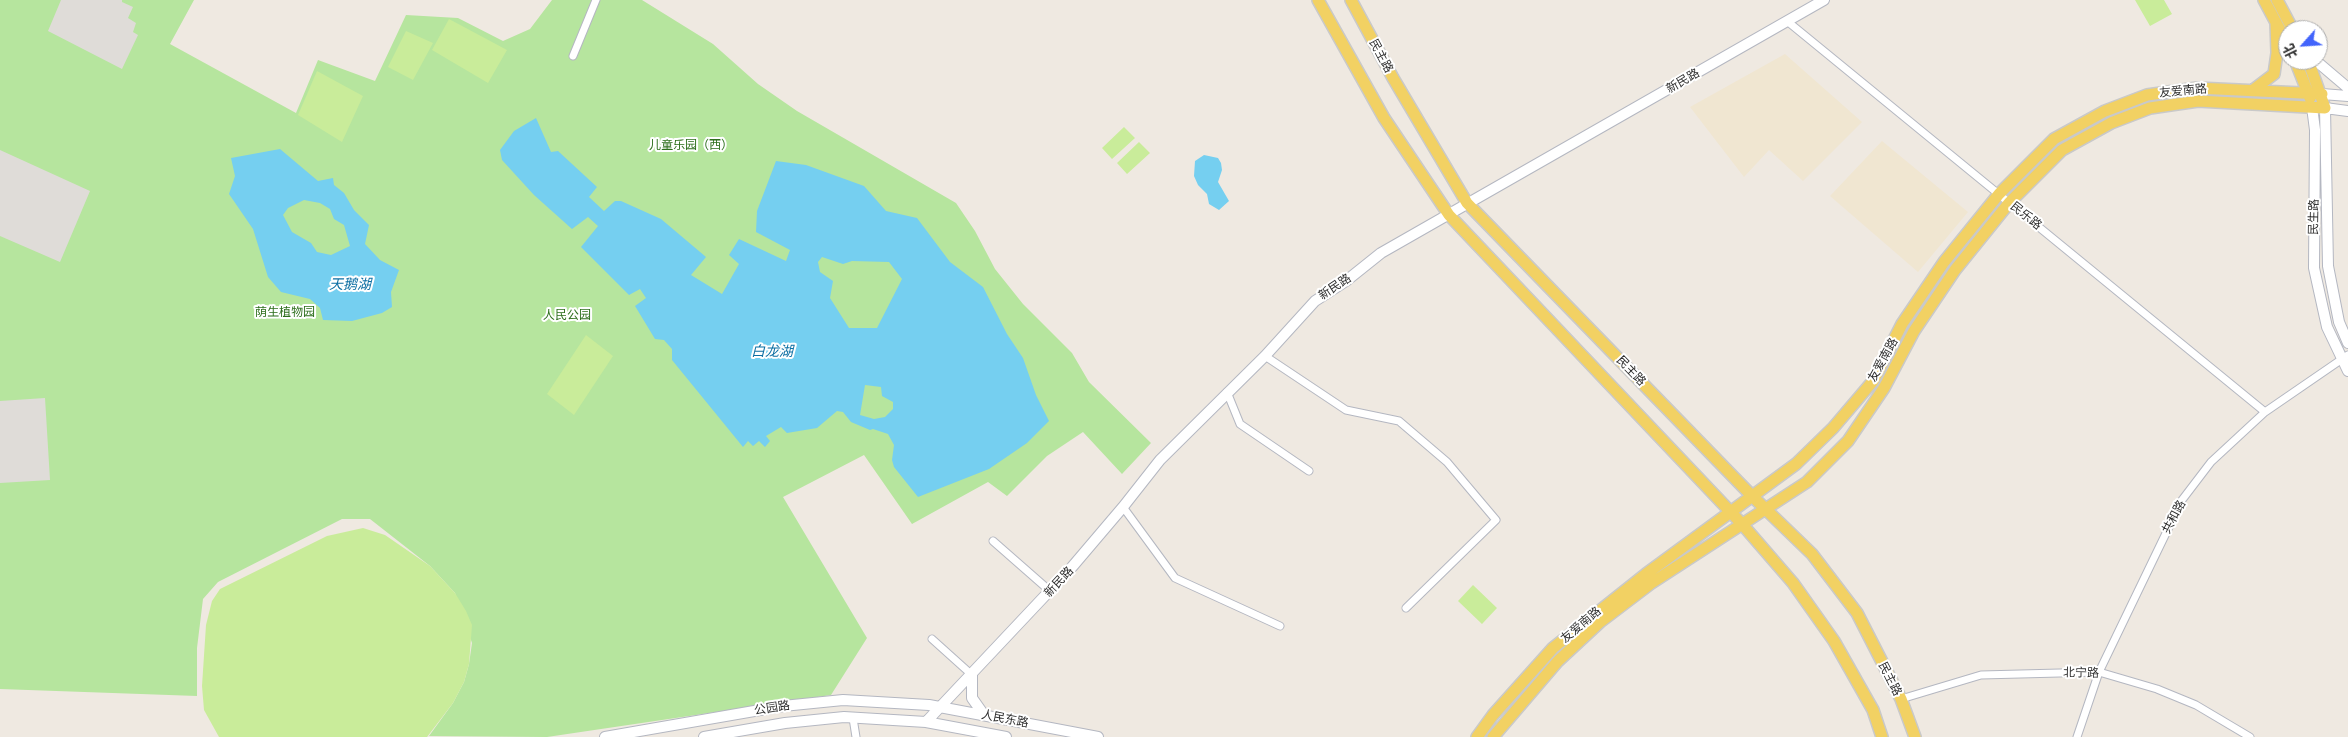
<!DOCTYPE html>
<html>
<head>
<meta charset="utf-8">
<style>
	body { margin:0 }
	#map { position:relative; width:2348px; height:737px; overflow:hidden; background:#efe9e1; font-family:Inter,"Noto Sans SC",sans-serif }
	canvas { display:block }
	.north { position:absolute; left:2278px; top:20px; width:50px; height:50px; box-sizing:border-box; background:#fff; border:1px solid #ababab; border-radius:50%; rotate:244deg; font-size:14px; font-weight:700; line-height:20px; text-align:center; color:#2e2e2e }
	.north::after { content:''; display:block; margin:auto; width:18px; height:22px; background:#4264fb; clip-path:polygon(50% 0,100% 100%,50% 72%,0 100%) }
</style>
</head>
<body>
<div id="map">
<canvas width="2348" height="737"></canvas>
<div class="north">北</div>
</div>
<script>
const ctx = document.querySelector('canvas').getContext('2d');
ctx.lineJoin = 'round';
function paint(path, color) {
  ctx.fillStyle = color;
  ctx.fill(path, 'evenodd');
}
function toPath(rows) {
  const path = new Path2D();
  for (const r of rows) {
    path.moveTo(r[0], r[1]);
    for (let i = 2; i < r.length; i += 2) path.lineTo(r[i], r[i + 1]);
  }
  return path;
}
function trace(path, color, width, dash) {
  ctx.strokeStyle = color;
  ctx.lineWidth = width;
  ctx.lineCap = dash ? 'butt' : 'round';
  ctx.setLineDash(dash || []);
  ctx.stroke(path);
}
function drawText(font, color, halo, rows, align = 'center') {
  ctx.font = font + ' Inter,"Noto Sans SC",sans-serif';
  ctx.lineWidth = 4;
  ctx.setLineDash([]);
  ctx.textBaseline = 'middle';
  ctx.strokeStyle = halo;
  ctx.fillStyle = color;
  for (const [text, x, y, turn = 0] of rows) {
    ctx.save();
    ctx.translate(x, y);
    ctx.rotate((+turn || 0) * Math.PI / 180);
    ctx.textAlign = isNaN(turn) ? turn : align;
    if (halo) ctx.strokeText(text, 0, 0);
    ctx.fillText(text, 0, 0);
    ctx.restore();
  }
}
paint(toPath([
	[1785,54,1862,122,1803,181,1769,150,1744,177,1690,107],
	[1882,141,1968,212,1918,272,1830,196]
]), '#f0e6d1');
paint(toPath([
	[0,0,194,0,170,44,296,113,318,60,375,81,406,15,458,18,503,41,530,29,552,0,642,0,713,44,758,84,797,111,956,203,975,231,995,269,1023,304,1072,353,1089,382,1151,443,1122,474,1083,432,1047,456,1007,496,988,482,912,524,864,455,783,497,867,638,831,695,547,737,429,736,453,703,464,682,469,664,472,643,455,593,430,566,370,519,342,519,218,582,203,599,197,648,197,696,0,689]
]), '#b6e59e');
paint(toPath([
	[2135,0,2164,0,2172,14,2150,26],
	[449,19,507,50,488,83,432,50],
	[406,31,433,43,413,80,388,67],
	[317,71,363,96,342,142,298,115],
	[1124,127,1135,138,1112,159,1102,148],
	[1139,142,1150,153,1127,174,1117,163],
	[586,335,613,356,574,415,547,394],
	[363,528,385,535,430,566,455,593,466,611,472,625,469,664,464,682,453,703,427,737,219,737,204,710,202,686,206,625,212,601,220,589,327,536],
	[1473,585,1497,608,1482,624,1458,601]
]), '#c9ec9a');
paint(toPath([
	[61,0,122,0,122,2,133,7,128,18,136,23,133,32,138,35,122,69,48,31],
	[0,150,90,191,60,262,0,236],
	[45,398,50,480,0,483,0,401]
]), '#dfdcd8');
paint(toPath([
	[536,118,551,152,558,151,597,187,589,197,604,211,615,201,621,201,661,219,706,257,691,275,722,294,739,264,729,255,739,239,786,261,790,250,756,232,757,211,776,161,806,165,864,186,886,211,917,218,950,262,983,287,1007,334,1023,358,1036,395,1049,421,1027,443,989,469,918,497,894,467,892,460,894,445,888,434,873,429,870,430,851,422,843,412,837,411,817,428,787,433,781,427,766,436,770,441,765,447,759,441,753,446,748,441,743,447,672,360,672,349,664,340,655,339,635,306,646,298,640,289,629,295,581,247,598,226,588,217,572,229,534,195,502,160,500,150,514,131],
	[822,257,843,264,852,261,889,262,902,279,877,328,849,328,830,298,833,281,820,272,818,262],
	[865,385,881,387,882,396,893,402,893,409,885,417,874,419,860,415],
	[280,149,318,181,333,178,334,185,344,193,354,210,369,225,365,244,380,260,399,270,391,292,392,307,382,313,352,321,323,320,320,308,310,299,281,292,268,277,253,229,229,194,235,176,231,158],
	[304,200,320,203,330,209,334,219,344,225,350,246,331,255,317,252,311,243,292,232,283,215,288,208],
	[1204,155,1218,158,1221,163,1222,170,1218,182,1229,201,1219,210,1209,204,1207,194,1198,185,1194,176,1195,161]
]), '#75cff0');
const street = toPath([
	[1787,21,2265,412],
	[573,56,596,0],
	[1265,356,1346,410,1399,421,1447,462,1496,520,1406,608],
	[1227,392,1240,424,1309,471],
	[1123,507,1175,578,1280,626],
	[993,541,1050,591],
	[932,639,972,675],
	[1901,699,1981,675,2099,672,2157,689,2196,705,2250,737],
	[853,718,856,737],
	[2077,737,2099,672,2182,500,2211,462,2265,412,2348,355]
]);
const secondary = toPath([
	[2315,60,2348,88],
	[2322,94,2348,96],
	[2312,107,2315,130,2314,268,2327,327,2348,371],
	[2348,111,2325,108,2328,266,2339,322,2348,343],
	[972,675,972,698,984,715],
	[926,722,1072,567,1123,507,1160,460,1265,356,1315,301,1346,281,1381,253,1824,0],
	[605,737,783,706,843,700,929,705,1098,737],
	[704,737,785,723,844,717,926,722,1006,737]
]);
const primary = toPath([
	[1318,0,1384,118,1449,215,1742,524,1793,583,1834,641,1873,710,1882,737],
	[1351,0,1393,78,1467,203,1752,496,1812,554,1857,613,1901,699,1915,737],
	[2264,0,2288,45],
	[2277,0,2293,30],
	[2295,60,2310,98],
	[2253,90,2274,74,2277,53,2276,23],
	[1477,737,1493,715,1553,648,1646,574,1796,464,1833,428,1873,381,1902,324,1944,262,1999,194,2054,139,2105,111,2147,95,2197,88,2322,94],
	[1493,737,1558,661,1600,622,1650,584,1807,482,1848,441,1884,388,1914,331,1955,270,2009,203,2062,150,2111,123,2150,108,2198,101,2325,108,2308,60]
]);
trace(street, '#b4b7c1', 9);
trace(secondary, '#b4b7c1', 12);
trace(primary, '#c9c9c9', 14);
trace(street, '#fff', 7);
trace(secondary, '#fff', 10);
trace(primary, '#f2d163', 11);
drawText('12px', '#2e2e2e', '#fff', [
	["民主路",1381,56,62],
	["新民路",1683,81,-30],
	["友爱南路",2183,91,-5],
	["民乐路",2026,216,39],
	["民生路",2314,217,-89],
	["新民路",1335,287,-34],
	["友爱南路",1883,360,-61],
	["民主路",1631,371,46],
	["共和路",2174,517,-62],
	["新民路",1059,582,-47],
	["友爱南路",1581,625,-40],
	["北宁路",2081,673,1],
	["民主路",1890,679,63],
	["公园路",772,708,-9],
	["人民东路",1005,719,11]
]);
drawText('12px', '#2c6e1b', '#fff', [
	["儿童乐园（西）",691,145],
	["荫生植物园",285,312],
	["人民公园",567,315]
]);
drawText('italic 14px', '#0d6fa3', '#fff', [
	["天鹅湖",350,285],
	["白龙湖",772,352]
]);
</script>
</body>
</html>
